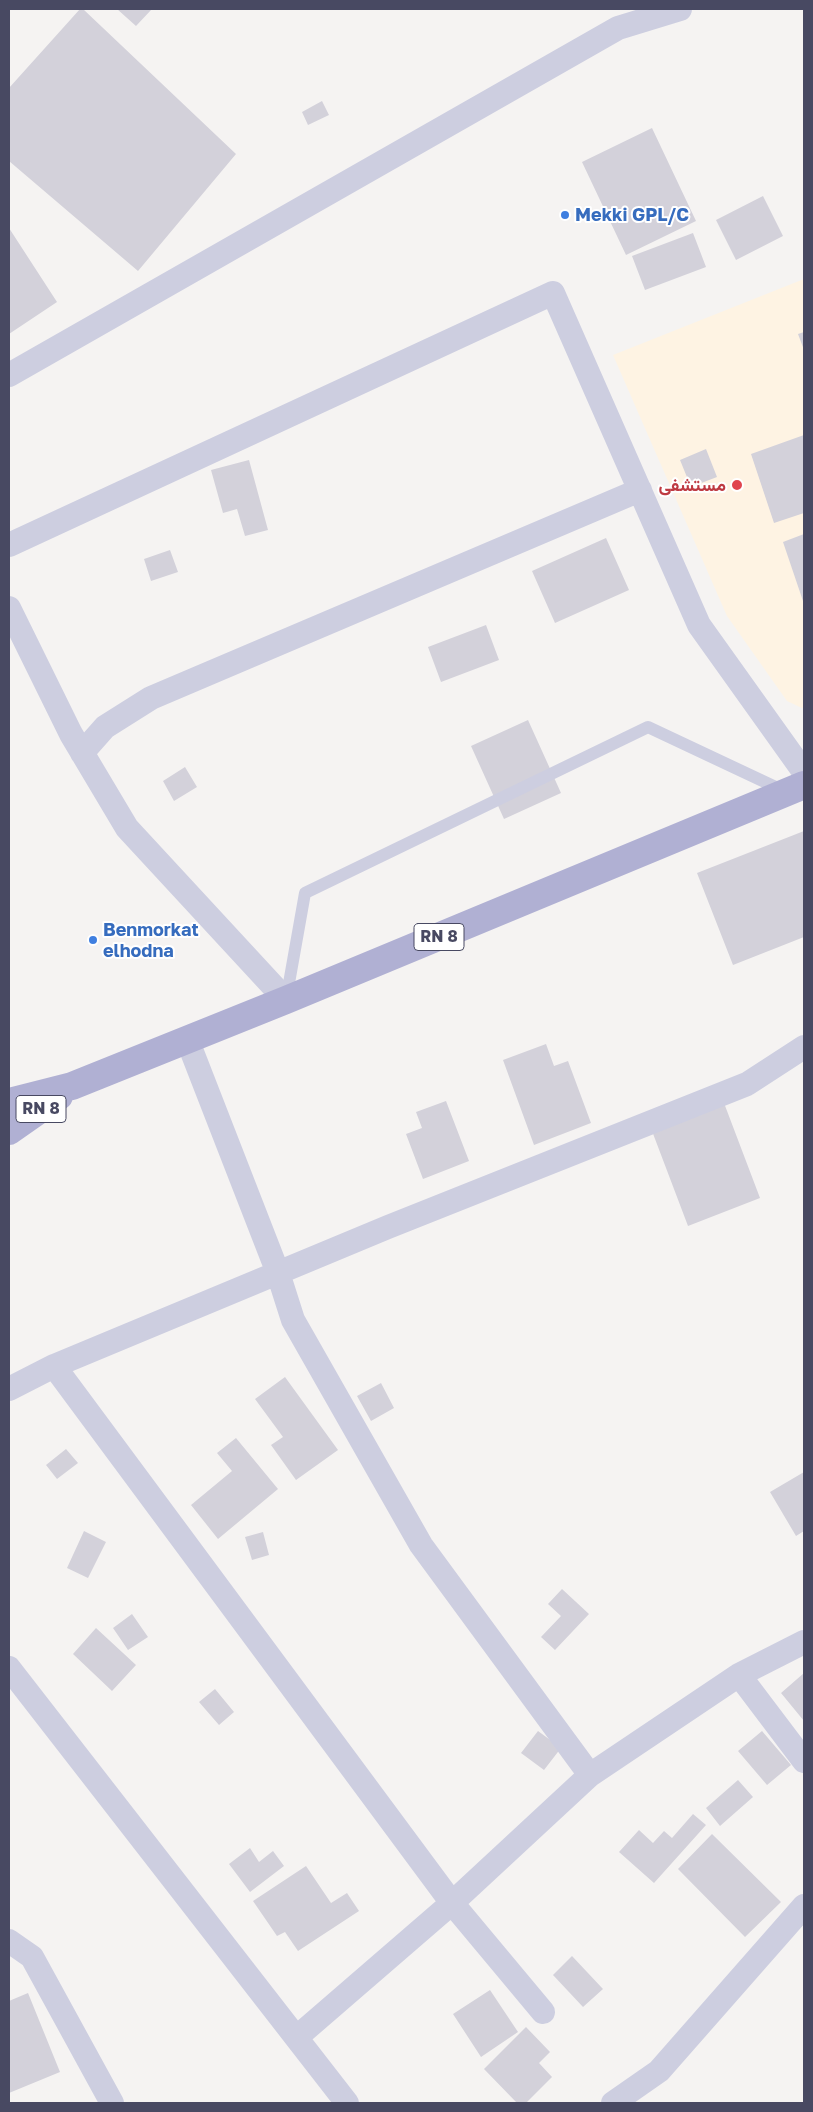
<!DOCTYPE html>
<html>
<head>
<meta charset="utf-8">
<style>
	body { margin:0 }
	#map { position:relative; width:813px; height:2112px; overflow:hidden; background:#f5f3f2; font-family:"Golos Text",sans-serif }
	canvas { display:block }
	.frame { position:absolute; inset:0; border:10px solid #484962; pointer-events:none }
</style>
</head>
<body>
<div id="map">
<canvas width="813" height="2112"></canvas>
<div class="frame"></div>
</div>
<script>
const ctx = document.querySelector('canvas').getContext('2d');
ctx.lineJoin = 'round';
function paint(path, color) {
  ctx.fillStyle = color;
  ctx.fill(path, 'evenodd');
}
function toPath(rows) {
  const path = new Path2D();
  for (const r of rows) {
    path.moveTo(r[0], r[1]);
    for (let i = 2; i < r.length; i += 2) path.lineTo(r[i], r[i + 1]);
  }
  return path;
}
function trace(path, color, width, dash) {
  ctx.strokeStyle = color;
  ctx.lineWidth = width;
  ctx.lineCap = dash ? 'butt' : 'round';
  ctx.setLineDash(dash || []);
  ctx.stroke(path);
}
function drawText(font, color, halo, rows, align = 'center') {
  ctx.font = font + ' "Golos Text",Vazirmatn,sans-serif';
  ctx.lineWidth = 4;
  ctx.setLineDash([]);
  ctx.textBaseline = 'middle';
  ctx.strokeStyle = halo;
  ctx.fillStyle = color;
  for (const [text, x, y, turn = 0] of rows) {
    ctx.save();
    ctx.translate(x, y);
    ctx.rotate((+turn || 0) * Math.PI / 180);
    ctx.textAlign = isNaN(turn) ? turn : align;
    if (halo) ctx.strokeText(text, 0, 0);
    ctx.fillText(text, 0, 0);
    ctx.restore();
  }
}
paint(toPath([
	[804,279,804,709,787,701,727,616,613,355]
]), '#fef3e3');
paint(toPath([
	[80,9,83,9,236,154,138,271,9,161,9,88],
	[117,9,152,9,136,26],
	[322,101,329,115,308,125,302,112],
	[652,128,696,221,626,255,582,162],
	[763,196,783,236,736,260,716,220],
	[9,228,57,302,9,334],
	[693,233,706,267,645,290,632,256],
	[804,332,804,350,798,334],
	[804,435,804,513,774,523,751,454],
	[706,449,717,477,691,487,680,460],
	[249,460,268,530,245,536,237,509,223,513,211,470],
	[804,534,804,604,783,542],
	[606,538,629,590,555,623,532,571],
	[170,550,178,572,151,581,144,559],
	[486,625,499,660,441,682,428,647],
	[528,720,561,793,504,819,471,746],
	[185,767,197,787,174,801,163,781],
	[804,831,804,937,733,965,697,873],
	[546,1044,554,1066,568,1061,591,1123,534,1145,503,1060],
	[446,1101,469,1161,423,1179,406,1134,422,1128,416,1112],
	[724,1103,760,1198,688,1226,652,1131],
	[285,1377,338,1450,296,1480,271,1445,283,1437,255,1399],
	[381,1383,394,1408,371,1421,357,1396],
	[236,1438,278,1489,218,1539,191,1505,232,1471,217,1453],
	[66,1449,78,1463,57,1479,46,1465],
	[804,1472,804,1531,796,1536,770,1492],
	[84,1531,106,1542,88,1578,67,1568],
	[263,1532,269,1555,252,1560,245,1537],
	[562,1589,589,1614,555,1650,541,1637,561,1616,548,1604],
	[132,1614,148,1637,128,1650,113,1628],
	[96,1628,136,1665,112,1691,73,1654],
	[804,1673,804,1721,781,1693],
	[215,1689,234,1712,219,1725,199,1702],
	[538,1731,561,1748,544,1770,521,1753],
	[762,1731,791,1765,767,1785,738,1751],
	[738,1780,753,1797,720,1826,706,1808],
	[693,1814,706,1825,654,1883,619,1852,639,1830,653,1843,664,1831,672,1838],
	[712,1834,781,1902,745,1937,678,1869],
	[250,1848,259,1862,273,1851,284,1866,250,1892,229,1864],
	[306,1866,331,1903,347,1893,359,1911,298,1951,285,1932,277,1936,253,1901],
	[572,1956,603,1989,583,2007,553,1975],
	[490,1990,518,2032,481,2057,453,2014],
	[28,1993,60,2072,9,2093,9,2001],
	[526,2027,550,2052,539,2063,552,2077,526,2103,517,2103,484,2069]
]), '#d3d1da');
trace(toPath([
	[286,1000,305,893,648,727,784,791]
]), '#cdcee0', 12);
trace(toPath([
	[9,375,618,28,680,9],
	[9,545,553,293,699,625,804,772],
	[9,608,71,734,127,828,286,1000],
	[82,753,105,727,151,698,640,490],
	[187,1039,278,1273,293,1320,421,1545,590,1775],
	[54,1366,452,1903,543,2012],
	[9,1389,54,1366,388,1227,747,1084,804,1047],
	[9,1668,347,2103],
	[739,1675,804,1761],
	[9,1941,32,1957,112,2103],
	[297,2037,452,1903,590,1775,739,1675,804,1642],
	[613,2103,659,2071,804,1906]
]), '#cdcee0', 24);
trace(toPath([
	[9,1102,72,1086,286,1000,804,785],
	[9,1131,59,1096]
]), '#b0b0d3', 28);
for (const [x, y, r, color] of [
	[565,215,5,"#3f7fe0"],
	[737,485,6,"#e0444e"],
	[93,940,5,"#3f7fe0"]
]) {
  const dot = new Path2D();
  dot.arc(x, y, r, 0, 2 * Math.PI);
  ctx.fillStyle = color;
  ctx.fill(dot);
  trace(dot, '#fff', 2);
}
for (const [x, y, w] of [
	[439,937,50],
	[41,1109,50]
]) {
  const box = new Path2D();
  box.roundRect(x - w / 2, y - 13.5, w, 27, 4);
  ctx.fillStyle = '#fff';
  ctx.fill(box);
  trace(box, '#484962', 1);
}
drawText('bold 16px', '#484962', null, [
	["RN 8",439,937],
	["RN 8",41,1109]
]);
drawText('bold 18px', '#366cbe', '#fff', [
	["Mekki GPL/C",575,215],
	["Benmorkat",103,930],
	["elhodna",103,951]
], 'left');
drawText('bold 18px', '#be3a42', '#fff', [
	["مستشفى",726,485]
], 'right');
</script>
</body>
</html>
